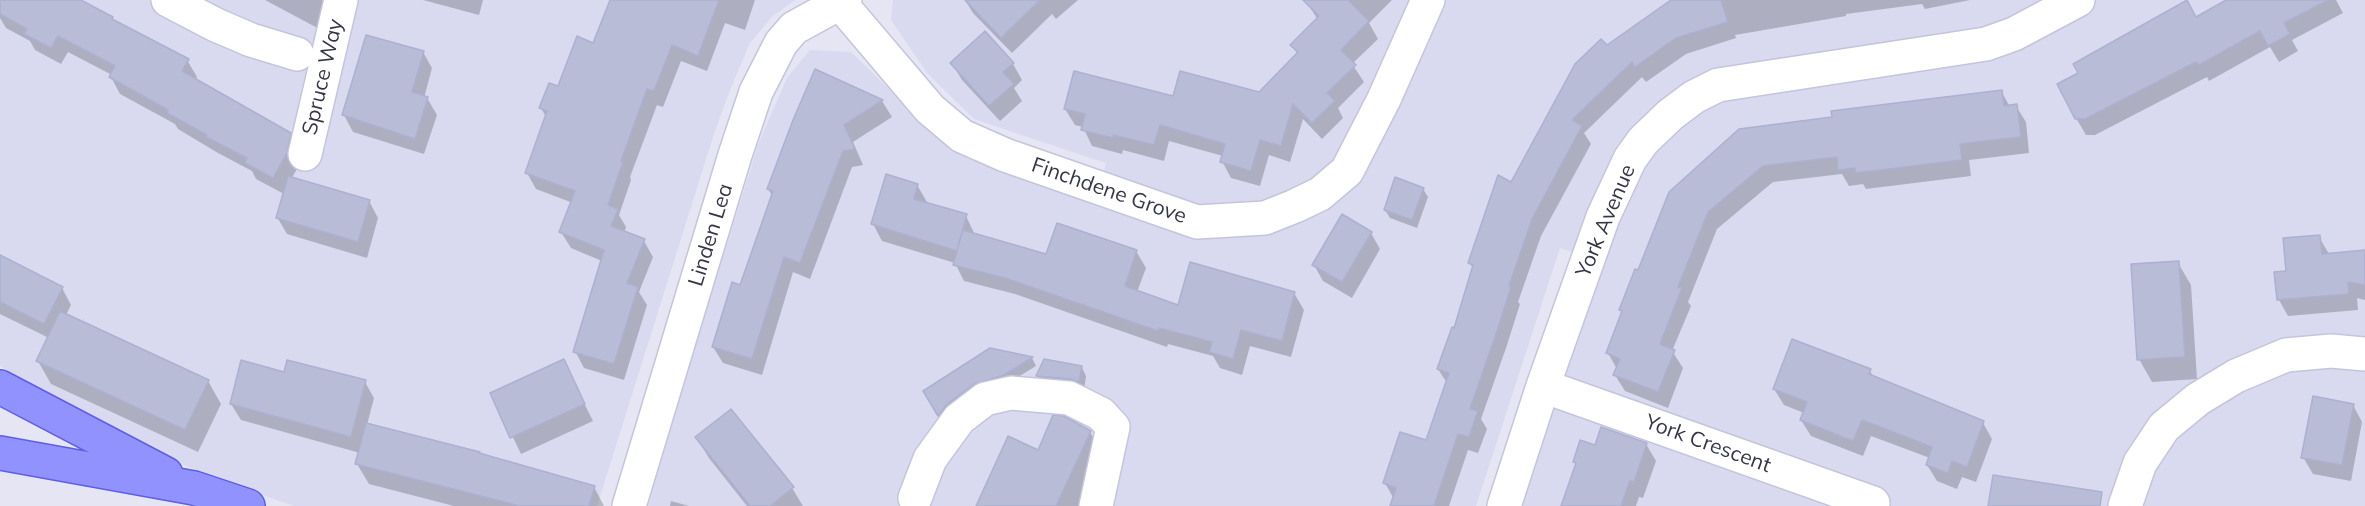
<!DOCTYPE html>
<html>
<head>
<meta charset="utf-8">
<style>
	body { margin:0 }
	canvas { display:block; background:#e5e5f3 }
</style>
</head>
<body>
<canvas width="2365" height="506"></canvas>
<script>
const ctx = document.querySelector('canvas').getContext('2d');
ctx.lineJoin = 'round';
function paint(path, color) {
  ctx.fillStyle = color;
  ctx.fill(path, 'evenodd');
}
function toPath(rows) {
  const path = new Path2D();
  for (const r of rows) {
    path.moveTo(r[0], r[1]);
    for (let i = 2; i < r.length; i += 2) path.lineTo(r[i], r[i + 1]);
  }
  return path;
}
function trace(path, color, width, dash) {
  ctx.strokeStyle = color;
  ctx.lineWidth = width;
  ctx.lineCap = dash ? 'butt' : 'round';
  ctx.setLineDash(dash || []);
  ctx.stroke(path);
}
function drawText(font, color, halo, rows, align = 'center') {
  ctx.font = font + ' Mulish,sans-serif';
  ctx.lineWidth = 6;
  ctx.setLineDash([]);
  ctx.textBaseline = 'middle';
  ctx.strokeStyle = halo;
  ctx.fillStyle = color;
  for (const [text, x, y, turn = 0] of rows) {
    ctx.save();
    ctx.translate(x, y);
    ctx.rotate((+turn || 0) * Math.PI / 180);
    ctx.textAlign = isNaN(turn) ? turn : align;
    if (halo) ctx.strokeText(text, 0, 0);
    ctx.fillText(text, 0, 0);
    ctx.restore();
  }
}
paint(toPath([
	[0,0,795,0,773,16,750,43,730,90,713,137,597,506,294,506,226,482,169,459,87,416,0,366],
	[893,0,2365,0,2365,506,1517,506,1596,260,1560,248,1476,506,648,506,686,375,759,142,787,78,810,50,851,52,952,150,1097,202,1106,163,974,119,928,74,891,20]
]), '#d9daef');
paint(toPath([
	[0,0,79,0,112,18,114,22,187,60,197,77,195,80,290,134,299,151,296,171,291,179,369,201,378,218,367,258,287,234,277,217,284,194,256,179,252,171,218,153,178,129,175,124,120,94,111,77,112,75,68,52,61,64,35,50,30,41,6,28,0,18],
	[265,0,339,0,323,31],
	[423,0,483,0,479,15],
	[630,0,755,0,745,30,725,23,707,71,681,61,663,107,657,105,630,177,631,180,619,215,626,227,624,233,644,241,653,257,639,292,647,305,624,380,584,368,575,351,602,261,571,248,561,232,573,203,536,189,527,173,546,117,541,108],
	[965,0,1078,0,1056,19,1052,14,1012,53,973,13],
	[1308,0,1392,0,1369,23,1378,39,1352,64,1364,82,1338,108,1343,118,1322,139,1303,119,1290,162,1269,155,1260,186,1231,178,1222,161,1223,156,1169,141,1164,161,1123,150,1122,154,1092,146,1083,127,1075,125,1065,109,1174,98,1259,94,1298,55,1292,45,1318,20,1306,1],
	[1673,0,1970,0,1925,9,1922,4,1846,14,1846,16,1735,35,1736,38,1686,54,1646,82,1642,77,1584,133,1591,144,1541,236,1518,302,1520,304,1506,348,1481,419,1487,429,1478,453,1468,450,1449,506,1392,506,1394,499,1385,483,1427,442,1447,383,1438,369,1454,330,1473,269,1470,263,1511,184,1607,47],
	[2230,0,2336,0,2343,13,2292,40,2298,51,2279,62,2270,47,2209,81,2207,77,2095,135,2086,135,2076,118,2196,19],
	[423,52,432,68,424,98,427,98,437,115,424,154,353,132,344,115],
	[952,63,1013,64,1022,80,1014,88,1022,101,1000,121,962,80],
	[816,71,882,101,892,117,853,142,863,165,852,167,810,279,793,272,762,375,723,363,713,347,741,286,773,197,768,189],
	[2001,91,2010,107,2016,106,2026,122,2029,153,1969,160,1971,176,1866,189,1863,184,1849,186,1842,174,1773,182,1717,229,1688,302,1691,306,1672,351,1683,368,1668,408,1625,391,1615,375,1617,369,1608,353,1623,314,1621,310,1639,272,1670,193,1834,118],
	[917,185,927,202,926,204,966,216,975,235,1047,256,1136,251,1146,268,1137,292,1179,307,1294,293,1304,310,1291,357,1250,346,1242,375,1220,368,1213,356,1168,344,1167,347,1015,294,964,281,955,263,882,241,873,224],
	[1423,189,1428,197,1417,228,1390,218,1385,210],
	[1371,233,1380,249,1352,298,1323,281,1314,265],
	[2319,237,2329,254,2365,251,2365,300,2357,298,2358,310,2288,316,2279,300,2288,272],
	[0,256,62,288,71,305,66,315,208,381,221,404,198,452,51,384,38,361,49,338,0,314],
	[2178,263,2191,285,2197,379,2152,382,2139,359],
	[990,350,1032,358,1036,366,944,422,929,400],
	[563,361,593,421,521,454,492,394],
	[1045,361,1082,368,1086,376,1084,390,1043,384,1038,376],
	[1870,371,1874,378,1983,423,1992,439,1976,482,1962,477,1957,489,1937,481,1927,465,1930,458,1871,436,1863,456,1811,436,1801,420,1804,413,1784,405,1774,389],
	[285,374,365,382,374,398,367,425,594,487,604,506,454,506,369,484,357,464,360,453,241,420,231,404],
	[2353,405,2362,422,2351,481,2313,474,2303,457],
	[1063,418,1090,432,1106,459,1084,506,978,506,1038,452],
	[697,438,792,488,803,506,747,506,709,458],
	[1646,444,1656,461,1643,498,1639,497,1636,506,1563,506,1577,466,1574,462,1596,447],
	[671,501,689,506,670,506]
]), '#0003');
const building = toPath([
	[0,0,81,0,113,17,112,19,189,59,182,71,291,133,287,153,273,178,245,163,247,158,206,137,207,135,167,113,168,110,109,77,115,66,58,36,51,48,24,34,27,29,0,14,0,0],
	[610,0,719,0,698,56,672,45,654,91,647,89,621,161,623,162,608,205,618,209,611,226,645,239,627,283,638,287,614,364,573,352,604,250,559,232,575,191,525,173,547,111,539,108,549,83,558,86,577,36,593,43,610,0],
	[965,0,1040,0,1001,38,965,0],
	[1303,0,1348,0,1369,21,1341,50,1356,65,1327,93,1335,101,1312,123,1293,104,1281,146,1260,140,1251,171,1220,162,1225,144,1160,125,1154,145,1113,135,1113,138,1081,130,1085,114,1064,109,1074,71,1173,96,1180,71,1259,92,1298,52,1290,45,1319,16,1303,0],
	[1671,0,1721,0,1728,22,1676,38,1635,67,1632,62,1572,120,1582,126,1532,219,1509,286,1511,287,1497,331,1470,409,1478,411,1469,437,1458,434,1434,506,1390,506,1396,488,1383,483,1400,432,1426,440,1449,373,1437,369,1452,327,1454,328,1473,265,1468,263,1498,175,1511,182,1575,64,1601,39,1607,45,1671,0],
	[2187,0,2196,17,2226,0,2328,0,2284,23,2290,34,2268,46,2260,31,2199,65,2196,62,2085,119,2075,119,2057,84,2078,73,2073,64,2187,0],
	[985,31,1014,63,1003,72,1014,84,989,106,950,63,985,31],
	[366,35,424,51,412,92,428,97,415,139,342,115,366,35],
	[815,69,883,100,844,125,855,149,843,151,800,263,784,257,752,359,712,347,732,282,740,285,773,191,767,189,793,120,815,69],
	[2002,90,2004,106,2017,104,2021,137,1960,144,1962,160,1855,173,1855,168,1838,170,1837,157,1763,166,1708,212,1678,287,1682,288,1660,344,1675,350,1658,392,1613,375,1620,359,1606,353,1622,311,1619,310,1635,269,1638,270,1669,192,1739,129,1832,117,1831,111,2002,90],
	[886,174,918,184,914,199,967,214,957,250,963,230,1046,254,1057,223,1137,250,1125,286,1178,305,1190,262,1295,292,1282,341,1241,330,1233,359,1209,352,1212,342,1159,328,1158,331,1005,278,953,265,957,251,871,224,886,174],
	[288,176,370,200,358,242,276,218,288,176],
	[1395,177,1424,188,1412,220,1384,210,1395,177],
	[1342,214,1372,232,1342,282,1312,265,1342,214],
	[2320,235,2322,254,2365,250,2365,285,2348,282,2349,294,2277,300,2274,272,2286,271,2283,238,2320,235],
	[0,255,63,287,44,324,0,302,0,255],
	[2179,261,2185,357,2137,360,2131,264,2179,261],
	[60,311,209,380,185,430,36,361,60,311],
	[1792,339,1871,369,1869,374,1984,421,1967,467,1952,461,1948,473,1926,465,1932,447,1862,420,1853,441,1800,420,1807,402,1773,389,1792,339],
	[990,348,1033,357,1004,375,974,384,947,404,938,416,923,391,990,348],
	[564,359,585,404,510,438,490,393,564,359],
	[1044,359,1082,366,1079,382,1071,379,1036,376,1044,359],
	[241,360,284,372,287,360,366,380,351,437,230,404,241,360],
	[2313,396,2354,404,2342,465,2301,458,2313,396],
	[731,409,794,487,770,506,750,506,695,437,731,409],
	[1053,415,1064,416,1091,431,1056,506,976,506,1008,436,1038,450,1053,415],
	[366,423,480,452,479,453,595,486,589,506,520,506,355,464,366,423],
	[1601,427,1647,443,1634,482,1630,481,1621,506,1561,506,1576,463,1573,462,1580,440,1595,445,1601,427],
	[1993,475,2102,492,2100,506,1988,506,1993,475]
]);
paint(building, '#b9bcd6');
trace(building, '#acb0d1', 1.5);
const minor = toPath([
	[168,0,216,25,251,40,297,54],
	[840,3,930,109,962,136,1005,155,1197,222,1265,218,1295,206,1320,194,1347,171,1384,99,1428,0],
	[305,154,341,0],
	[1543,386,1873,503],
	[915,498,930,459,959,419,985,399,1011,393,1069,398,1101,414,1113,427,1096,506],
	[629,506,735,155,756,92,781,43,794,28,845,0],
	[1504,506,1543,386,1603,217,1630,159,1643,141,1670,115,1694,97,1718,85,1986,44,2014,34,2078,0],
	[2125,506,2140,463,2164,427,2198,399,2236,376,2286,355,2331,351,2365,354]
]);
const major = toPath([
	[0,387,166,474],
	[0,453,194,488,248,506]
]);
trace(minor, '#c4c5dd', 36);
trace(major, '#5c5eea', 36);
trace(minor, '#fff', 33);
trace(major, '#9292ff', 33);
drawText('21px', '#343646', '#fff', [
	["Spruce Way",323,77,-77],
	["Finchdene Grove",1109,191,19],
	["York Avenue",1606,221,-67],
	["Linden Lea",711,235,-73],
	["York Crescent",1708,444,20]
]);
</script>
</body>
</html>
